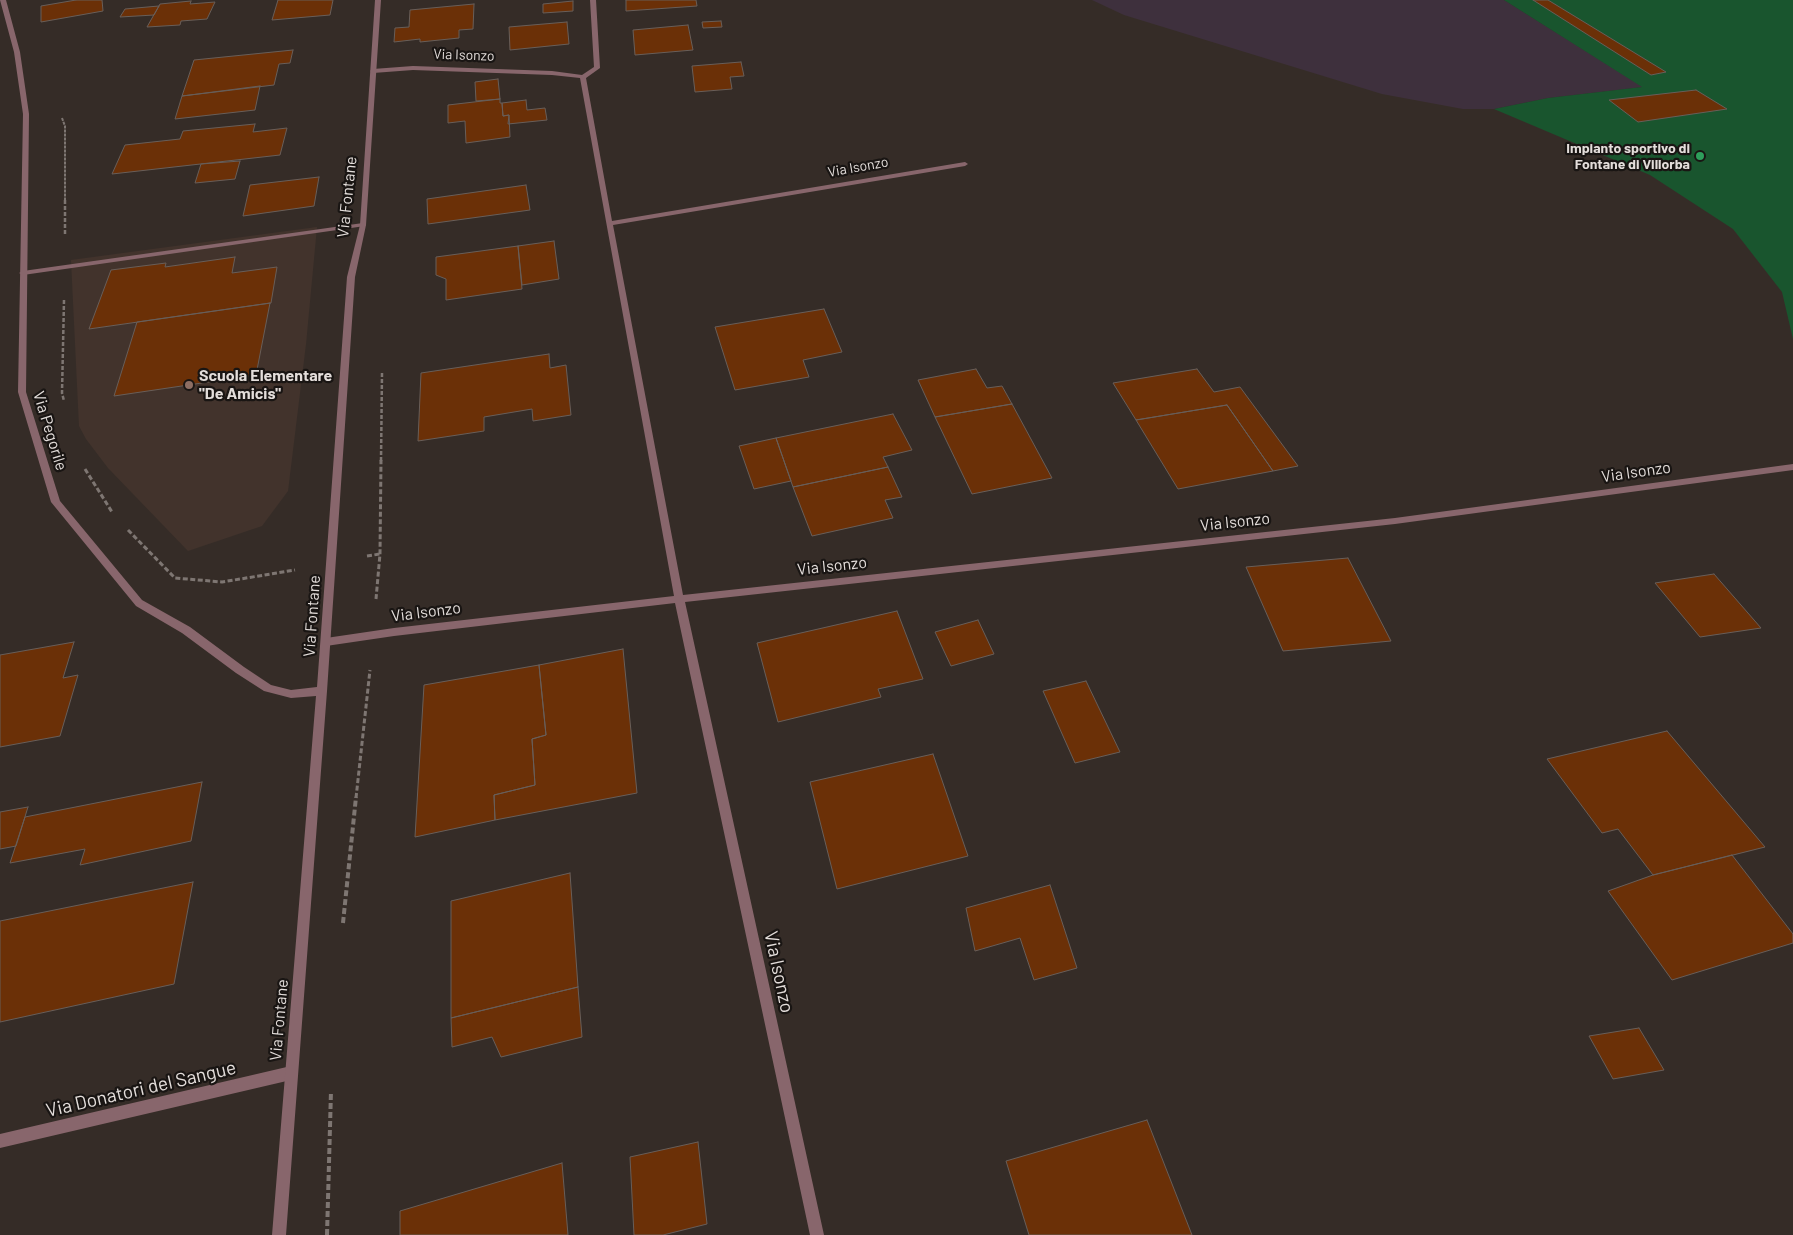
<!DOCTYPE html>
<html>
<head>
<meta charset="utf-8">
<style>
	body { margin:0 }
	canvas { display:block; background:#352c27 }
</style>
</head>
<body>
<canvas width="1793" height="1235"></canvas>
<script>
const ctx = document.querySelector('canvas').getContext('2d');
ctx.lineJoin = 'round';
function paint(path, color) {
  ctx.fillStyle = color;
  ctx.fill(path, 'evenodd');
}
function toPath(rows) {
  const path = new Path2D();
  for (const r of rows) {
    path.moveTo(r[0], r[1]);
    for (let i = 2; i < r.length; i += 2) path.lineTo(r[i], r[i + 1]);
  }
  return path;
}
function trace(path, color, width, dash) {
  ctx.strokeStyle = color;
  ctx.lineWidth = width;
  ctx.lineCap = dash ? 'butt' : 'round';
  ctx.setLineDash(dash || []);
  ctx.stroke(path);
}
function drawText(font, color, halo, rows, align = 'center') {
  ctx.font = font + ' Barlow,sans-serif';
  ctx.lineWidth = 4.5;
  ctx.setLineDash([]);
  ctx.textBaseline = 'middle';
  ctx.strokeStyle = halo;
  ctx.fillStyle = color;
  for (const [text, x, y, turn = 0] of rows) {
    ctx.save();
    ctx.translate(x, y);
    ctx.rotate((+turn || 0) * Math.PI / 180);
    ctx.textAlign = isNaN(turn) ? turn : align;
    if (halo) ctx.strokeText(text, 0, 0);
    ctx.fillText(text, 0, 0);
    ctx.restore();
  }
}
paint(toPath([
	[1092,0,1504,0,1643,87,1548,98,1494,109,1463,109,1382,94,1124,15]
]), '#3e303d');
paint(toPath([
	[317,227,306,344,288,491,262,526,188,551,108,468,86,439,79,426,71,260]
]), '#42332c');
paint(toPath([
	[1504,0,1793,0,1793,339,1782,292,1733,229,1650,175,1494,109,1548,98,1642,87]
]), '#19552e');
const building = toPath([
	[76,0,102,0,103,11,41,22,41,6,76,0],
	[278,0,333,0,330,15,272,20,278,0],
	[626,0,696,0,697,6,626,11,626,0],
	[1533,0,1548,0,1666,72,1651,75,1533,0],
	[191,1,190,4,215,2,207,19,181,21,180,25,147,27,160,4,191,1],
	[573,1,573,11,543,13,543,4,573,1],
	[474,4,473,29,459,30,459,38,420,42,420,39,394,42,395,28,409,27,410,10,474,4],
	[159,6,154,15,120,17,125,9,159,6],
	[721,21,722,27,703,28,702,22,721,21],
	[567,22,569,44,510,50,509,27,567,22],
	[688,25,693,50,635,55,633,30,688,25],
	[293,50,290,63,279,64,274,85,182,96,194,60,293,50],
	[741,62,744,76,730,77,732,89,695,92,692,66,741,62],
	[498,79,500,99,476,101,475,82,498,79],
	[260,86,255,110,175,119,182,96,260,86],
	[1696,90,1727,109,1638,122,1609,100,1696,90],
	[500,99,500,103,502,103,503,116,509,115,510,137,466,143,465,121,448,123,448,105,500,99],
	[526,100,527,110,545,108,547,120,508,124,509,115,503,116,502,103,526,100],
	[255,124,253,132,287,128,280,155,112,174,125,145,180,139,183,131,255,124],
	[240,161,235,179,195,183,201,164,240,161],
	[319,177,314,206,243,216,250,185,319,177],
	[526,185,530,210,428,224,427,199,526,185],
	[554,241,559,279,522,285,518,246,554,241],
	[518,246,522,289,446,300,446,279,436,275,436,257,518,246],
	[235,257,232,273,277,267,271,303,89,329,111,270,166,263,165,267,235,257],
	[270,303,256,375,114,396,137,322,270,303],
	[824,309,842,352,803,360,809,377,735,390,715,327,824,309],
	[549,354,550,368,566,365,571,415,533,421,532,409,484,417,484,431,418,441,421,373,549,354],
	[976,369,987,388,1002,386,1012,404,935,417,918,380,976,369],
	[1197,369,1214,392,1240,387,1298,466,1273,471,1227,405,1136,420,1113,383,1197,369],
	[1012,404,1052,478,972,494,935,417,1012,404],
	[1227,405,1273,471,1178,489,1136,420,1227,405],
	[893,414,912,450,883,457,888,467,793,487,776,438,893,414],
	[776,438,791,481,754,489,739,446,776,438],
	[888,467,902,497,885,500,893,518,812,536,793,487,888,467],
	[1348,558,1391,641,1283,651,1246,567,1348,558],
	[1714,574,1761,628,1700,637,1655,583,1714,574],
	[897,611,923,679,878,689,881,697,778,722,757,643,897,611],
	[978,620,994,654,951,666,935,632,978,620],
	[74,642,63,678,78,675,60,736,0,747,0,655,74,642],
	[623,649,637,793,495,820,494,795,535,785,532,739,546,735,539,665,623,649],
	[539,665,546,735,532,739,535,785,494,795,495,820,415,837,424,685,539,665],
	[1086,681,1120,752,1075,763,1043,691,1086,681],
	[1667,731,1765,847,1653,875,1618,829,1602,833,1547,759,1667,731],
	[933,754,968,856,837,889,810,782,933,754],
	[202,782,191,841,80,865,85,849,10,863,25,817,202,782],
	[28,807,16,846,0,849,0,812,28,807],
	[1732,855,1793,934,1793,943,1672,980,1608,891,1653,875,1732,855],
	[570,873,578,987,451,1018,451,901,570,873],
	[193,882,174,984,0,1022,0,921,193,882],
	[1050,885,1077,968,1034,980,1020,938,975,951,966,908,1050,885],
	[578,987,582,1037,501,1057,492,1037,452,1047,451,1018,578,987],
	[1639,1028,1664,1070,1613,1079,1589,1036,1639,1028],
	[1147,1120,1192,1235,1029,1235,1006,1161,1147,1120],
	[698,1142,707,1224,663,1235,634,1235,630,1157,698,1142],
	[562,1163,568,1235,400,1235,400,1211,562,1163]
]);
paint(building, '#6b3007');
trace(building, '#685e59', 1);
trace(toPath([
	[62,118,65,126,65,201]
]), '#7e7672', 2, [3, 1]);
trace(toPath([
	[65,200,65,234],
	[64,300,62,393,64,401],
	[381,461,382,373]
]), '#7e7672', 2.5, [4, 2]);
trace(toPath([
	[85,469,112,512],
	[128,530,175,578,222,582,295,570],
	[367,556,380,554],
	[376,599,380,554,381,460],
	[356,798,370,670]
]), '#7e7672', 3, [5, 2.5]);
trace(toPath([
	[343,923,356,797],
	[327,1235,331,1091]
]), '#7e7672', 4, [6, 3]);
paint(toPath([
	[363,223,366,225,365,226,23,275,19,273,23,271,363,223]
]), '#88666c');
paint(toPath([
	[590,0,596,0,600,68,586,78,612,221,965,162,968,164,965,166,613,225,683,595,1395,518,1793,464,1793,470,1395,524,685,602,824,1235,810,1235,675,603,394,636,326,646,322,645,321,642,322,639,326,638,394,628,674,596,580,78,552,75,413,70,373,73,370,71,373,69,413,66,552,71,582,75,594,67,590,0],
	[291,1066,296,1068,298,1073,296,1078,291,1080,0,1148,0,1134,291,1066]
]), '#88666c');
paint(toPath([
	[0,0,6,0,20,52,29,114,26,392,60,501,142,600,190,627,244,667,271,685,291,690,317,687,347,277,360,225,375,0,381,0,366,225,355,277,327,691,286,1235,272,1235,316,696,291,698,264,691,236,673,182,633,136,606,51,502,18,392,23,114,14,52,0,0]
]), '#88666c');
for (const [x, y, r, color] of [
	[1700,156,5,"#2e9e5b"],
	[189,385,5,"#8d6e63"]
]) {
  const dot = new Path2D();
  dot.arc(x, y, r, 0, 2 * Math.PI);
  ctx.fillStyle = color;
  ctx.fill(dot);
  trace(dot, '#191513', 2);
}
drawText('14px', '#e4dedb', '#191513', [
	["Via Isonzo",464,55,2],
	["Via Isonzo",858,167,-10]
]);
drawText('bold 14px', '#e4dedb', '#191513', [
	["Impianto sportivo di",1690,148],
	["Fontane di Villorba",1690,164]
], 'right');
drawText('16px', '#e4dedb', '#191513', [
	["Via Fontane",347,197,-84],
	["Via Pegorile",50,431,73],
	["Via Isonzo",1636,472,-8],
	["Via Isonzo",1235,522,-6],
	["Via Isonzo",832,566,-6],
	["Via Isonzo",426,612,-7],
	["Via Fontane",312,616,-86],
	["Via Fontane",279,1020,-85]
]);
drawText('bold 16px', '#e4dedb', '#191513', [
	["Scuola Elementare",199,376],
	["\"De Amicis\"",199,394]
], 'left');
drawText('19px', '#e4dedb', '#191513', [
	["Via Isonzo",779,972,78],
	["Via Donatori del Sangue",141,1089,-13]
]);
</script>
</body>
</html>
